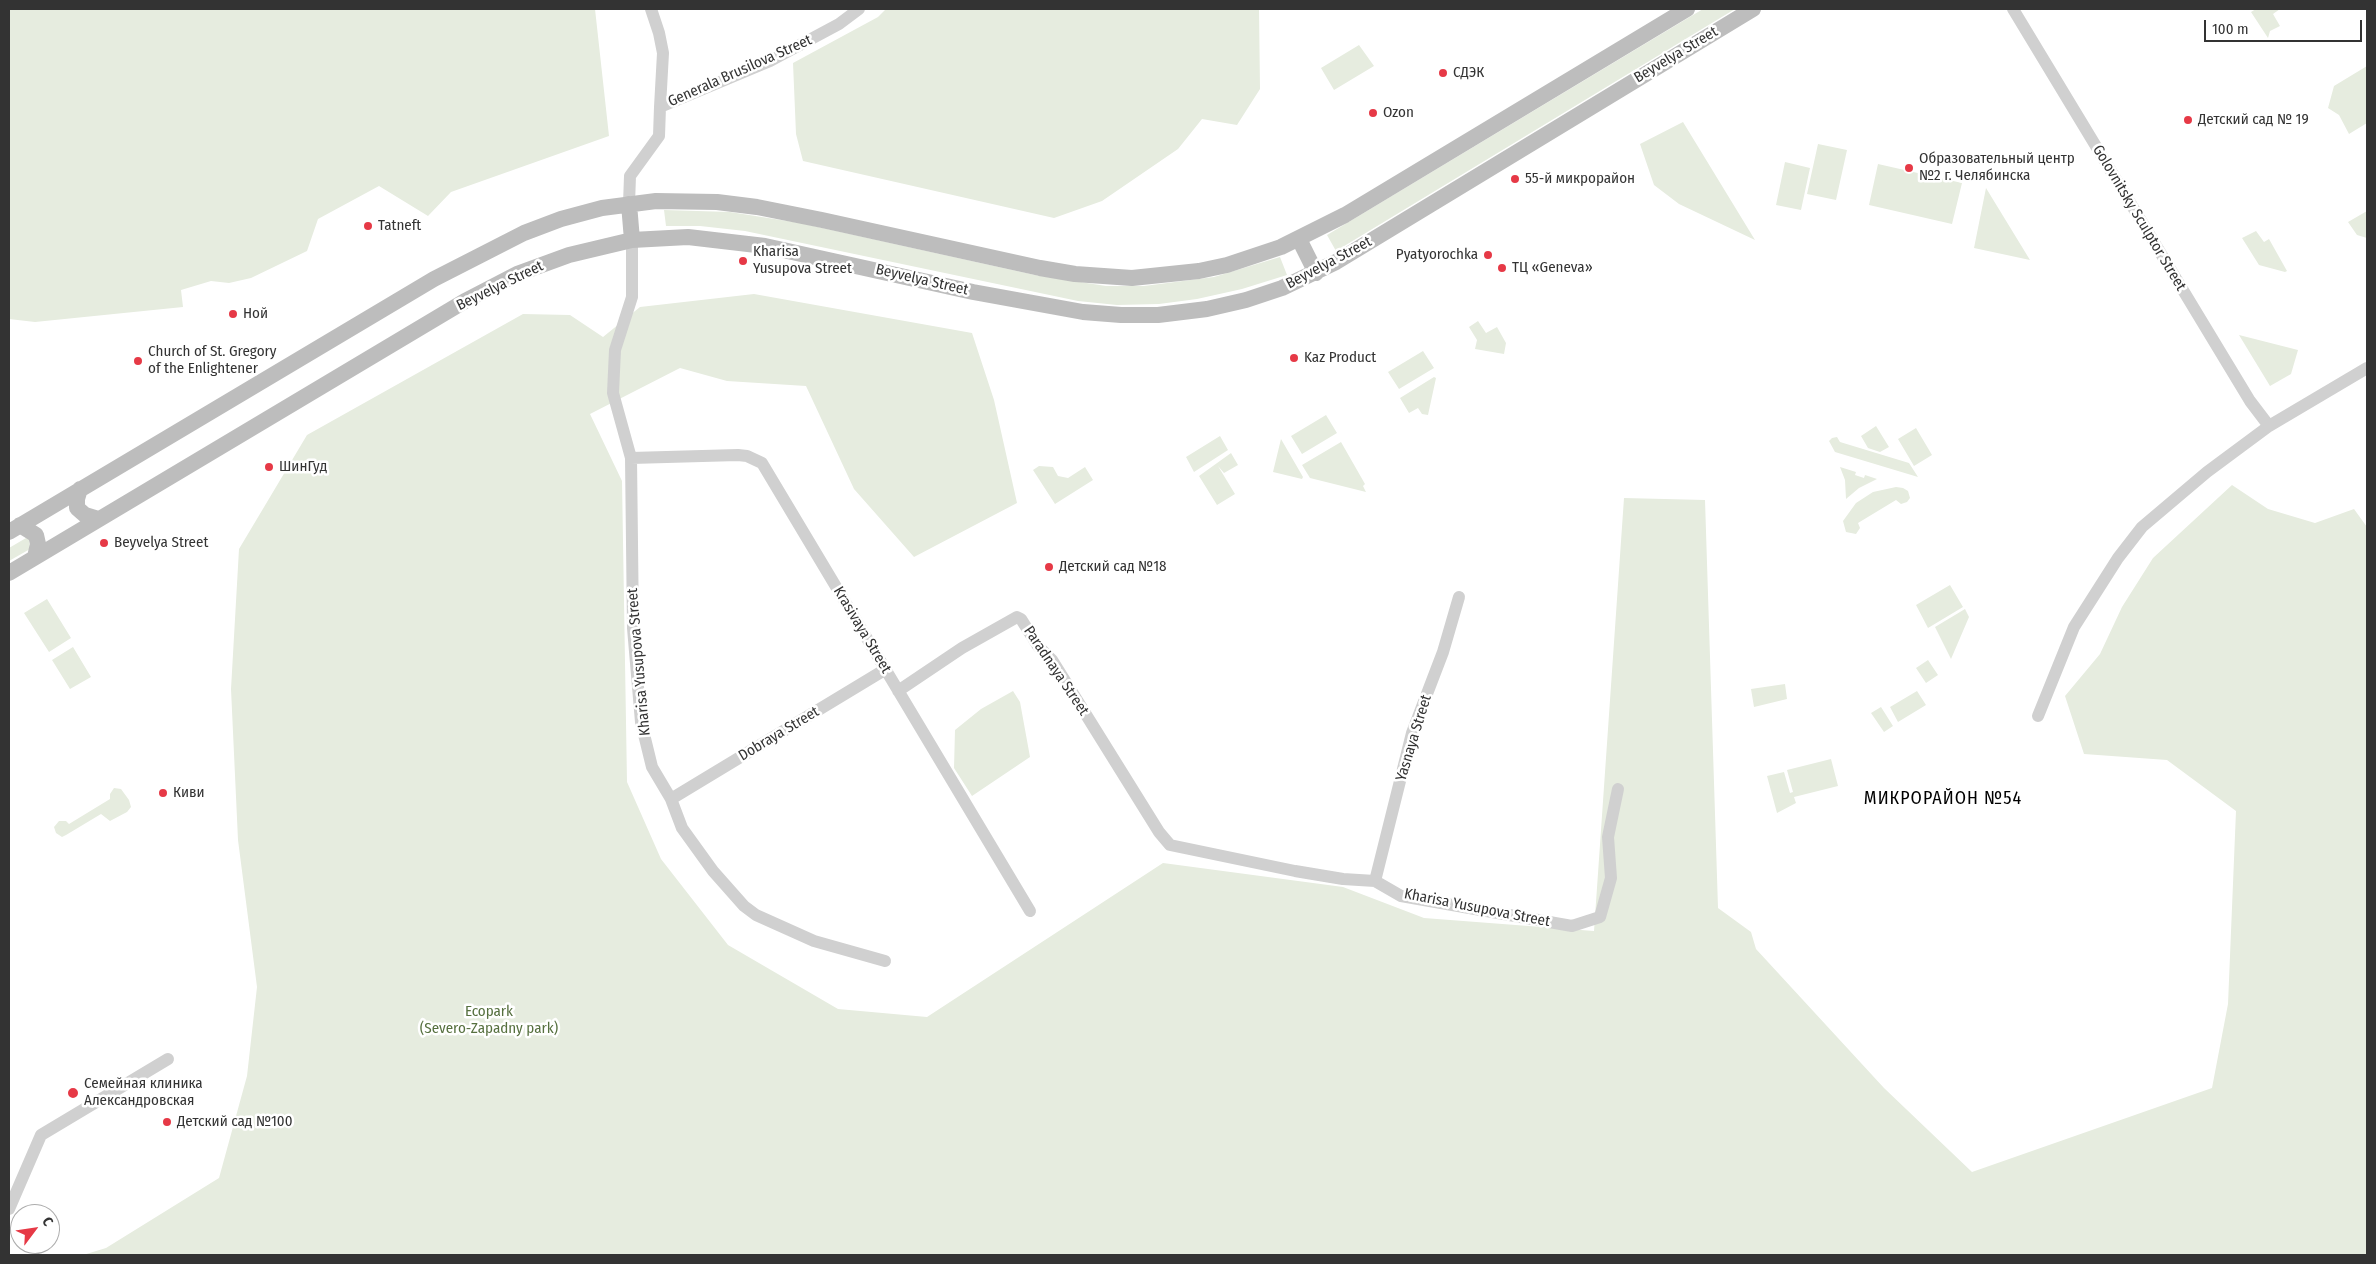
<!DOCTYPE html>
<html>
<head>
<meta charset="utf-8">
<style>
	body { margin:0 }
	#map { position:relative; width:2376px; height:1264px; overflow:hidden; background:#fff; font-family:"Fira Sans Condensed",sans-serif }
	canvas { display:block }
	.frame { position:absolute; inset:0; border:10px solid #333; pointer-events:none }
	.north { position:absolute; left:10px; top:1204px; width:50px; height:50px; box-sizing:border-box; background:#fff; border:1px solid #adadad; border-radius:50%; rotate:59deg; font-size:14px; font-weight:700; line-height:20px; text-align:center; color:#333 }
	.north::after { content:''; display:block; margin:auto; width:18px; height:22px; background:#e63946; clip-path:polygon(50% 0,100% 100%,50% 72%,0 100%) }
	.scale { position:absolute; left:2204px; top:20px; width:158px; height:22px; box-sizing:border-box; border:2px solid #333; border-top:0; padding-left:6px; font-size:15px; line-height:18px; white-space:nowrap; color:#333; -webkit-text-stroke:4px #fff; paint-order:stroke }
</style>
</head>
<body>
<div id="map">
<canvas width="2376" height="1264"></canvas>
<div class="frame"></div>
<div class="north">С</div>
<div class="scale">100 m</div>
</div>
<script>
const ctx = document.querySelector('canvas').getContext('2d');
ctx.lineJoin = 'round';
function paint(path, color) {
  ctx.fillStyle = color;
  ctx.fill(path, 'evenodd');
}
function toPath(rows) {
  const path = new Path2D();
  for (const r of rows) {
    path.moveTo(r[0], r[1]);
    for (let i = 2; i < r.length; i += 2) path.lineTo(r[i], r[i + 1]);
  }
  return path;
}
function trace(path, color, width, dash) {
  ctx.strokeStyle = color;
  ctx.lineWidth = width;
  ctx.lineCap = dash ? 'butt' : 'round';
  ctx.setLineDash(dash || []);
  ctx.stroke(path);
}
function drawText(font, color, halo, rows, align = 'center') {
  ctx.font = font + ' "Fira Sans Condensed",sans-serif';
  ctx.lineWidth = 5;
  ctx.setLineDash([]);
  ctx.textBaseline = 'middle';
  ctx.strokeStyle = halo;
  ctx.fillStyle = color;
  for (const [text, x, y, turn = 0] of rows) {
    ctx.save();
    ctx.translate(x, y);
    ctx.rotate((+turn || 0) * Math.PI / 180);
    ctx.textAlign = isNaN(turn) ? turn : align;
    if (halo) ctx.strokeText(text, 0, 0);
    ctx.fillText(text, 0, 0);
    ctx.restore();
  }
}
paint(toPath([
	[9,9,595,9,609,136,451,192,428,216,379,186,318,219,307,251,251,278,229,283,211,281,181,290,183,307,35,322,9,319],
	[886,9,1259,9,1260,89,1237,125,1202,119,1178,149,1102,201,1054,218,803,161,796,134,793,63,878,17],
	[1703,9,1735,9,1336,251,1327,235],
	[2256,9,2280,9,2273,14,2280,26,2270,31,2268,38,2251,12],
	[1359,45,1374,66,1334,90,1321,68],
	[2367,66,2367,123,2349,134,2339,115,2328,108,2334,86],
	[1683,122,1755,240,1679,204,1654,185,1640,144],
	[1818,144,1847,150,1836,200,1807,194],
	[1785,162,1810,168,1801,210,1776,205],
	[1878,164,1962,183,1952,224,1869,205],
	[1986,188,2030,260,1974,248],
	[664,210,730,212,800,223,1035,275,1106,286,1144,286,1214,277,1280,257,1287,275,1242,289,1197,299,1159,304,1117,305,1078,301,745,231,700,226,666,226],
	[2367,211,2367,238,2357,235,2348,222],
	[2256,231,2264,242,2269,239,2287,271,2285,272,2259,265,2242,238],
	[754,294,972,333,994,400,1017,503,914,557,854,489,806,386,727,381,680,368,590,414,622,481,627,782,661,859,728,945,838,1009,927,1017,1163,863,1343,887,1424,918,1594,931,1624,498,1705,500,1718,908,1751,932,1756,949,1884,1088,1972,1172,2212,1088,2228,1004,2236,811,2167,760,2084,754,2065,696,2100,654,2122,607,2153,558,2232,485,2268,509,2315,523,2354,509,2367,527,2367,1255,83,1255,106,1248,219,1178,247,1076,257,987,238,840,231,689,239,549,307,435,523,314,570,315,603,337,640,307],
	[1478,321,1486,333,1497,327,1506,343,1504,354,1475,349,1477,340,1469,327],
	[2239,335,2298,350,2291,374,2270,386],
	[1423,351,1434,368,1399,389,1388,372],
	[1434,377,1436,378,1428,415,1422,414,1418,408,1409,413,1400,398],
	[1326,415,1337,433,1302,454,1291,436],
	[1876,426,1889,447,1880,452,1868,448,1861,436],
	[1916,428,1932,455,1914,466,1898,439],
	[1220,436,1228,450,1194,472,1186,457],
	[1837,437,1840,442,1909,463,1918,477,1835,452,1829,441,1832,438],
	[1281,439,1303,477,1302,479,1273,472],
	[1341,442,1365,484,1363,486,1366,492,1310,478,1302,465],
	[1231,453,1238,465,1224,473,1218,466,1235,494,1217,505,1199,476],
	[1039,466,1053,467,1058,476,1068,478,1085,467,1093,480,1055,504,1033,470],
	[1840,467,1856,472,1855,475,1864,478,1865,475,1877,479,1859,488,1846,499,1845,480],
	[1896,487,1903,488,1908,491,1910,498,1907,502,1901,504,1896,500,1858,523,1860,528,1856,534,1846,532,1843,521,1856,503,1873,492],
	[26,538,29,539,30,549,9,561,9,548],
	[1950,585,1963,607,1928,628,1916,605],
	[47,599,71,638,49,652,24,613],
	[1965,609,1969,617,1951,659,1935,627],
	[73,647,91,677,70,689,52,660],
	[1928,660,1938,675,1926,683,1916,668],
	[1785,684,1787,699,1754,707,1751,689],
	[1013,691,1020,702,1030,757,972,796,954,768,955,730,981,709],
	[1917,691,1926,705,1898,722,1890,707],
	[1881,707,1893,726,1884,732,1871,713],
	[1831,759,1838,786,1794,797,1796,803,1777,813,1767,776,1784,772,1790,793,1793,792,1787,770],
	[114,788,121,789,129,800,131,807,127,812,110,821,101,814,66,835,62,837,56,833,54,827,59,821,66,821,69,824,110,799,110,794]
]), '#e6ecdf');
trace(toPath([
	[651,9,659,33,663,53,660,107],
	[2013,9,2250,401,2269,426],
	[629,204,630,176,659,136,660,107,770,61,839,24,859,9],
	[632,240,632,297,615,350,613,393,631,458,633,628,641,722,652,767,671,799,682,828,713,871,744,906,756,915,814,941,885,961],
	[631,458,738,455,747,456,762,463,1030,911],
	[898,691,962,648,1017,617,1021,619,1038,646,1052,660,1159,832,1170,845,1295,871,1343,879,1375,881,1401,896,1572,926,1600,917,1611,878,1608,837,1618,789],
	[2038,716,2074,627,2118,558,2142,527,2207,472,2269,426,2367,368],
	[671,799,886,669],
	[1375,881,1412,733,1443,652,1459,597],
	[9,1209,41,1135,168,1059]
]), '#d0d0d0', 12);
trace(toPath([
	[629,204,632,240],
	[1299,239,1316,273],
	[80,489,77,499,77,508,85,515,98,519],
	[20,525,36,535,38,544,35,557],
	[9,532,434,279,524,233,561,219,602,208,656,201,717,202,757,207,822,220,1040,268,1075,274,1132,278,1199,271,1227,265,1281,247,1345,215,1687,9],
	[9,573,465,301,517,274,569,255,632,240,688,237,765,246,973,292,1083,312,1121,315,1158,315,1207,309,1246,300,1282,288,1336,262,1753,9]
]), '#bdbdbd', 16);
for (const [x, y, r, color] of [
	[1443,73,5,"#e63946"],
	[1373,113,5,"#e63946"],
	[2188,120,5,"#e63946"],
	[1909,168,5,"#e63946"],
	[1515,179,5,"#e63946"],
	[368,226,5,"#e63946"],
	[1488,255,5,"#e63946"],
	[743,261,5,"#e63946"],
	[1502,268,5,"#e63946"],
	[233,314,5,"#e63946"],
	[1294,358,5,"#e63946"],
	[138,361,5,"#e63946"],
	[269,467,5,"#e63946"],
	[104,543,5,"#e63946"],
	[1049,567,5,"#e63946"],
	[163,793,5,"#e63946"],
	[73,1093,6,"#e63946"],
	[167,1122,5,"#e63946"]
]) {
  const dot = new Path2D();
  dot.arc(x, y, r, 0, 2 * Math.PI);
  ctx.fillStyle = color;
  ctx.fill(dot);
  trace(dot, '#fff', 2);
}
drawText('15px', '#333', '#fff', [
	["Beyvelya Street",1676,55,-31],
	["Generala Brusilova Street",740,71,-24],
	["Golovnitsky Sculptor Street",2139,218,59],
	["Beyvelya Street",1329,263,-28],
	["Beyvelya Street",922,280,13],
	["Beyvelya Street",500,286,-26],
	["Krasivaya Street",862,630,59],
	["Kharisa Yusupova Street",639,662,-95],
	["Paradnaya Street",1056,671,56],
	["Dobraya Street",779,734,-31],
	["Yasnaya Street",1414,738,-73],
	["Kharisa Yusupova Street",1477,908,11]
]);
drawText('15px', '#333', '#fff', [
	["СДЭК",1453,73],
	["Ozon",1383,113],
	["Детский сад № 19",2198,120],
	["Образовательный центр",1919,159],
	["№2 г. Челябинска",1919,176],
	["55-й микрорайон",1525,179],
	["Tatneft",378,226],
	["Kharisa",753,252],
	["Yusupova Street",753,269],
	["Pyatyorochka",1478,255,"right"],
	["ТЦ «Geneva»",1512,268],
	["Ной",243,314],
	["Church of St. Gregory",148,352],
	["of the Enlightener",148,369],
	["Kaz Product",1304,358],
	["ШинГуд",279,467],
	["Beyvelya Street",114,543],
	["Детский сaд №18",1059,567],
	["Киви",173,793],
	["Семейная клиника",84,1084],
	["Александровская",84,1101],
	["Детский сад №100",177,1122]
], 'left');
drawText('15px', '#56703f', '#fff', [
	["Ecopark",489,1012],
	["(Severo-Zapadny park)",489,1029]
]);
ctx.letterSpacing = '1px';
drawText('18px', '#000', '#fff', [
	["МИКРОРАЙОН №54",1943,799]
]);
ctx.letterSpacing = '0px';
</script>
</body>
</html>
